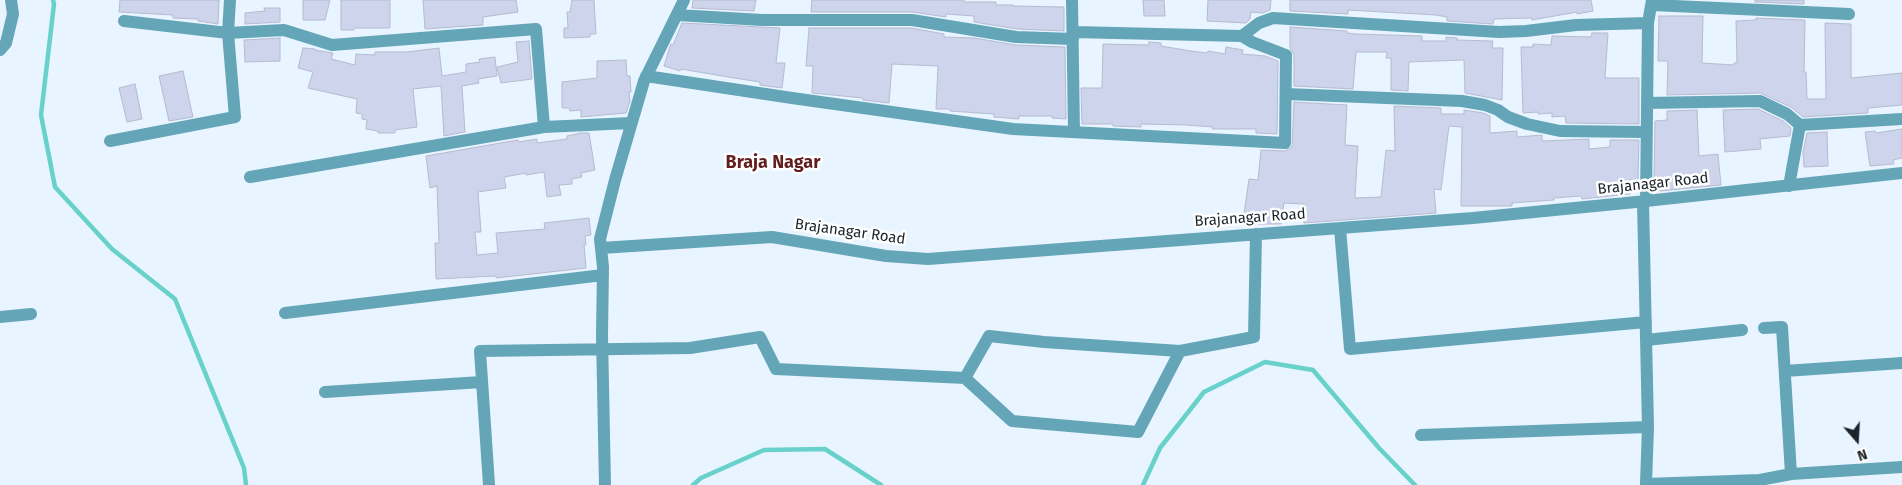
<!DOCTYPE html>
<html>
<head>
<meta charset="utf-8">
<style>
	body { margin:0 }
	#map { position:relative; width:1902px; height:485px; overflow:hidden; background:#e8f4ff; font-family:"Fira Sans",sans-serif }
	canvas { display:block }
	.north { position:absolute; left:1832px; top:415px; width:50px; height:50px; -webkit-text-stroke:4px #fff; paint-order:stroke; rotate:161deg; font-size:14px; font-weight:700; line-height:20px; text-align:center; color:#1c232a }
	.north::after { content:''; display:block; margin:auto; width:18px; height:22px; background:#1c232a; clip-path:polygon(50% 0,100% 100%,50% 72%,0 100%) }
</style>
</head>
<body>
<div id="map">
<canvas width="1902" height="485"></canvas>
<div class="north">N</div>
</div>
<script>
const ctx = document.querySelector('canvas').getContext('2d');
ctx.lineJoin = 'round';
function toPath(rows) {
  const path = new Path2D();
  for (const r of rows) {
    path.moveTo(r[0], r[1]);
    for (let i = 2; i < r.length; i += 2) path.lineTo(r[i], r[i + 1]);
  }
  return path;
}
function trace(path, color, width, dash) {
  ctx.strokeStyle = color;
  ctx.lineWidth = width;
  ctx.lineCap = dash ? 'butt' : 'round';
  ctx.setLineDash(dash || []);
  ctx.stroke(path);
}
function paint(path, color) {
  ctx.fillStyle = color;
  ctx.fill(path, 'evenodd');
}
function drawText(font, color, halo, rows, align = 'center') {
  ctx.font = font + ' "Fira Sans",sans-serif';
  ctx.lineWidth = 5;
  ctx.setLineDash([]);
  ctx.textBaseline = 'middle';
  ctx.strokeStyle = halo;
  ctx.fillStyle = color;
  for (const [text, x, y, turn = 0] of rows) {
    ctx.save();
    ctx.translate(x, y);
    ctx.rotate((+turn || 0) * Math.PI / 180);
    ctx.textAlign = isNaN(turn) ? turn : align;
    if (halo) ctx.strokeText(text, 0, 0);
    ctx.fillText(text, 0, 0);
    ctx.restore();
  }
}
trace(toPath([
	[53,0,54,4,41,115,55,187,112,249,175,299,244,468,246,485],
	[693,485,701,478,764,450,825,449,881,485],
	[1143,485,1160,448,1204,392,1265,362,1313,370,1379,448,1415,485]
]), '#67d1ca', 4.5);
const building = toPath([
	[120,0,219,0,218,24,198,21,198,19,173,18,173,15,119,12,120,0],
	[303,0,330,0,325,20,303,20,303,0],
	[341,0,390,0,390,28,354,28,354,30,341,30,341,0],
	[423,0,516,0,518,12,483,17,483,25,425,29,423,0],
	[572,0,594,0,596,34,590,34,590,37,564,38,564,28,568,28,567,12,570,12,572,0],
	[693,0,756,0,754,11,692,8,693,0],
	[812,0,964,0,964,2,996,2,996,5,1013,5,1013,6,1064,7,1064,31,1017,29,974,22,974,16,946,14,946,17,912,12,811,12,812,0],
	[1143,0,1164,0,1165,16,1144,16,1143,0],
	[1208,0,1271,0,1270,10,1263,13,1251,12,1250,19,1246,23,1207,21,1208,0],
	[1290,0,1591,0,1593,11,1577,14,1577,12,1532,20,1532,18,1494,19,1493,24,1447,21,1447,17,1436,15,1348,10,1348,14,1290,11,1290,0],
	[1755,0,1804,0,1804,4,1755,2,1755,0],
	[264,8,280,8,280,22,245,24,245,13,265,11,264,8],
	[1659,16,1703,16,1702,63,1734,65,1734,63,1737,63,1736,21,1756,20,1756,18,1805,20,1804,72,1806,72,1807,99,1826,99,1825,23,1851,24,1851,78,1902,73,1902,105,1868,108,1868,113,1803,117,1791,107,1760,93,1667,95,1668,61,1658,61,1659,16],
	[682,23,780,28,776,63,785,63,782,88,760,85,760,82,728,77,681,69,680,71,664,66,670,46,671,44,673,45,682,23],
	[1290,27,1347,31,1347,33,1355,34,1422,36,1422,41,1446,41,1446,37,1457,38,1457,40,1493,41,1492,48,1503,48,1502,100,1465,93,1464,60,1409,62,1408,91,1391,90,1391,58,1386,58,1387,52,1356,52,1353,89,1294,86,1294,55,1290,48,1290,27],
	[809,28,911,28,944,34,944,37,974,38,1016,45,1065,47,1066,119,1052,118,1052,116,1019,116,1019,119,994,117,994,114,950,111,950,109,936,109,938,66,892,64,889,103,863,100,863,98,812,93,813,66,806,66,809,28],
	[1592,33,1608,33,1605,78,1639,78,1639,124,1566,123,1565,116,1552,117,1552,113,1538,114,1538,112,1523,113,1521,47,1533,47,1533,44,1551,45,1552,36,1591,37,1592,33],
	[280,38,280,61,245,62,244,40,280,38],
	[529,41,532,79,501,83,497,67,518,62,516,42,529,41],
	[1149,42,1161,43,1161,46,1191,51,1207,53,1208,51,1225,54,1226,47,1243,50,1242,54,1265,56,1278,61,1277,134,1256,133,1256,129,1212,129,1213,127,1185,125,1141,124,1141,127,1113,126,1113,124,1082,124,1081,88,1102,88,1103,44,1149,45,1149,42],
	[303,48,315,49,315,50,333,53,331,59,355,65,356,54,375,55,375,52,407,52,439,48,442,76,466,72,466,64,480,62,479,59,495,57,497,76,478,79,479,83,462,86,465,132,444,136,441,86,413,89,417,127,395,130,395,133,378,133,378,131,366,129,367,120,362,119,362,114,356,113,357,99,308,88,313,72,298,68,303,48],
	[626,60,627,76,630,76,631,92,629,92,630,101,626,113,581,117,581,110,570,111,569,108,562,108,562,82,597,78,597,61,626,60],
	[183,71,193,117,169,121,159,76,183,71],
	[135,84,142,119,127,122,119,88,135,84],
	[1294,102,1347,105,1345,145,1358,146,1355,198,1381,197,1386,150,1395,151,1394,106,1441,108,1441,114,1464,114,1464,110,1483,113,1490,116,1490,133,1517,131,1517,137,1542,135,1542,141,1589,139,1589,149,1610,147,1610,140,1639,140,1638,180,1629,180,1630,194,1582,199,1581,196,1554,198,1554,200,1512,203,1512,206,1461,206,1462,127,1449,126,1441,190,1434,189,1436,213,1304,223,1304,204,1284,203,1281,224,1258,224,1259,215,1244,214,1249,179,1258,180,1261,150,1285,151,1292,147,1294,102],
	[1758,109,1783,121,1791,128,1790,136,1760,139,1761,149,1725,152,1723,110,1758,109],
	[1697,110,1699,156,1718,154,1721,185,1660,191,1658,178,1654,179,1655,121,1667,120,1667,111,1697,110],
	[1902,129,1902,158,1893,160,1894,164,1870,166,1865,132,1875,131,1876,133,1902,129],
	[1827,132,1828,166,1804,167,1803,152,1807,133,1827,132],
	[581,133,589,133,595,170,581,173,582,177,572,179,572,184,559,185,561,195,547,197,544,172,526,175,526,173,504,177,506,188,478,192,481,232,475,232,477,255,498,253,496,233,545,229,544,223,589,218,591,235,585,236,586,245,584,245,586,268,496,278,496,276,436,279,435,243,439,243,437,186,430,188,426,156,518,140,518,142,537,139,537,143,567,139,567,136,581,133]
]);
paint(building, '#cdd4eb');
trace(building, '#b4bbd1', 1);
trace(toPath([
	[1072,0,1074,132],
	[1652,5,1849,14],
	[677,15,762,20,912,20,1016,37,1073,39],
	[124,21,228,33,284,30,332,45,536,29,544,127],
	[1242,36,1259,23,1273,18,1499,32,1526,31,1576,25,1648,23],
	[0,50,6,43,13,14,11,0],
	[646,76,792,98,1013,129,1285,143,1286,55,1252,42,1242,36,1073,32],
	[1286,94,1462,101,1485,105,1498,110,1508,117,1527,124,1560,131,1647,132],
	[1647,103,1760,101,1787,114,1800,125],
	[110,141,235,117,228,33,230,0],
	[250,177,544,127,631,123],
	[1789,186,1800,125,1902,119],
	[1646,201,1648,23,1652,0],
	[1643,202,1648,427,1646,484,1760,480],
	[1340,228,1350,349,1646,322],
	[601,248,772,237,886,256,928,259,1473,218,1646,201,1902,173],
	[285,313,603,275],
	[0,317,31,314],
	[1764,328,1782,327,1791,474],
	[1646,340,1742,330],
	[1785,371,1902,363],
	[965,378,989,336,1044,342,1180,351,1254,337,1256,234],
	[325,392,482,382],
	[1421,435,1648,427],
	[489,485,480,351,690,348,760,337,776,369,965,378,1012,421,1138,432,1180,351],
	[605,485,602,335,603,267,600,239,615,180,644,81,684,0],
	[1759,485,1760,480,1791,474,1902,467]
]), '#64a5b7', 12);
drawText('15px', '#1c232a', '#fff', [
	["Brajanagar Road",1653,184,-6],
	["Brajanagar Road",1250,218,-4],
	["Brajanagar Road",850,232,8]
]);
drawText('bold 18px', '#631e1f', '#fff', [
	["Braja Nagar",773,163]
]);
</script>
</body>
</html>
